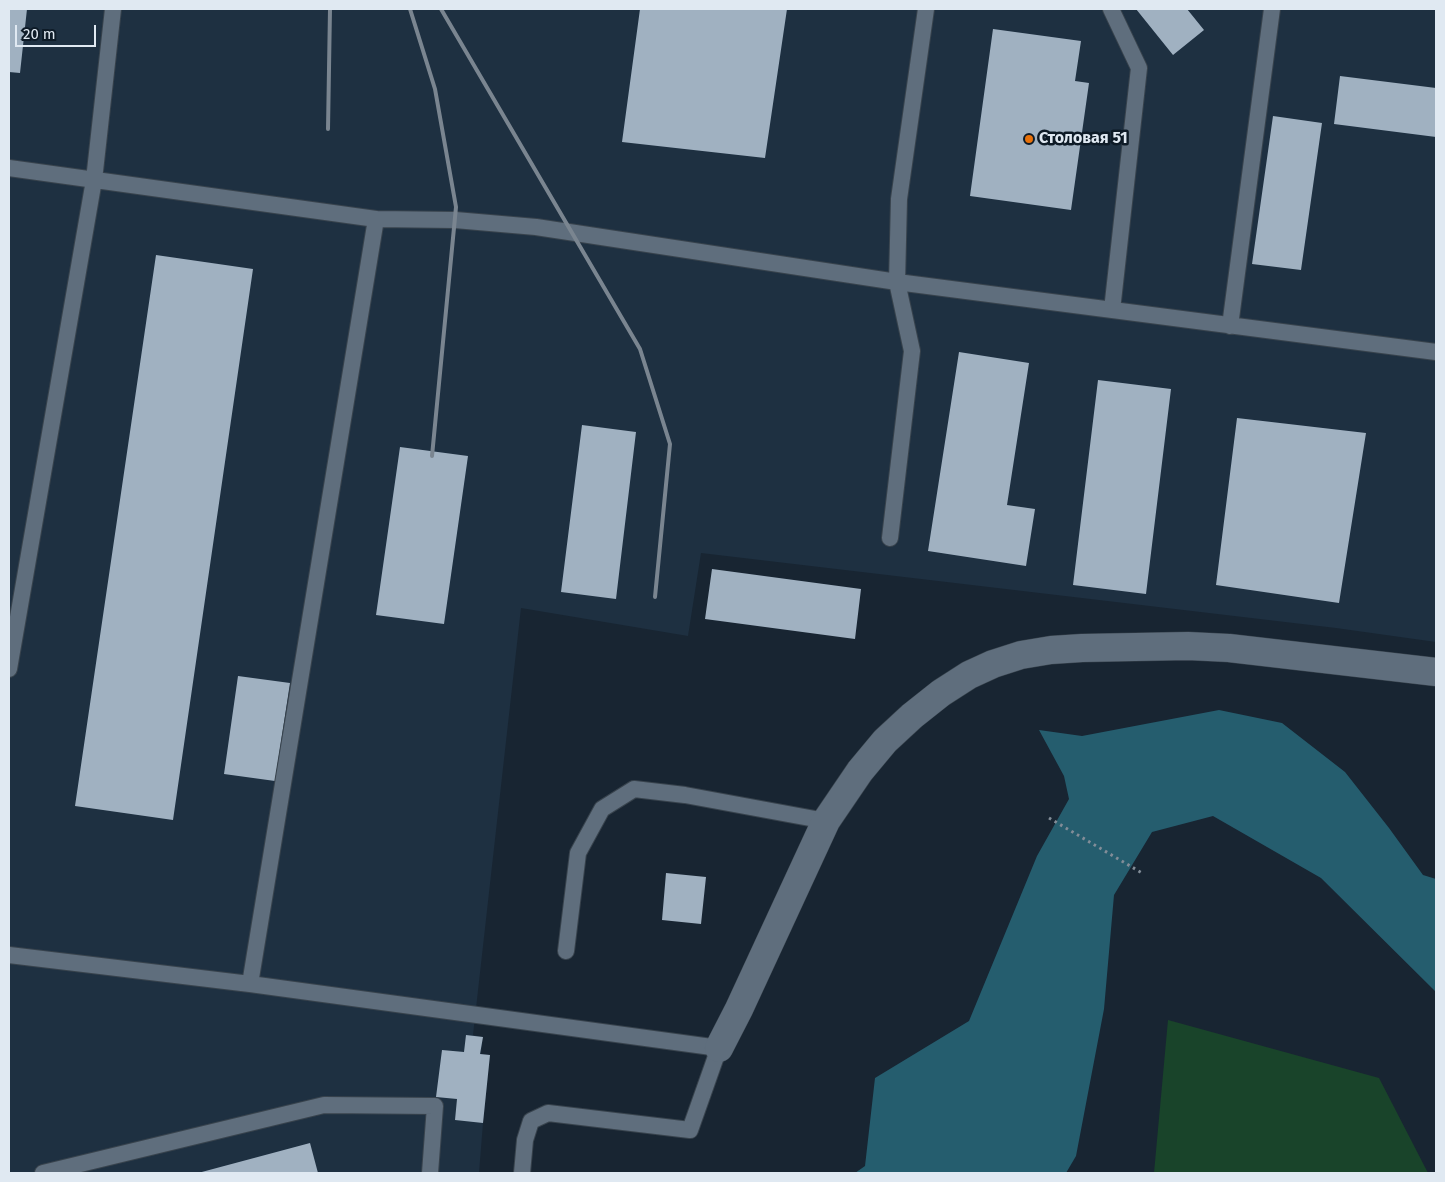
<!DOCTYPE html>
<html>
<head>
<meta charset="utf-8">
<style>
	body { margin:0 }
	#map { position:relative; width:1445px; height:1182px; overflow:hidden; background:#182532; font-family:"Fira Sans",sans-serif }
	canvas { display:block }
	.frame { position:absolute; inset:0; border:10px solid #e0e9f2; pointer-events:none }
	.scale { position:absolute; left:15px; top:25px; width:81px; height:22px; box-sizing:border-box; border:2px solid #e0e9f2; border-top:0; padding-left:6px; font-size:15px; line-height:18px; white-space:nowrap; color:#e0e9f2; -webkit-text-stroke:4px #0e1b27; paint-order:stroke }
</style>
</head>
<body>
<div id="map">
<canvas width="1445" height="1182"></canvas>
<div class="frame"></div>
<div class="scale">20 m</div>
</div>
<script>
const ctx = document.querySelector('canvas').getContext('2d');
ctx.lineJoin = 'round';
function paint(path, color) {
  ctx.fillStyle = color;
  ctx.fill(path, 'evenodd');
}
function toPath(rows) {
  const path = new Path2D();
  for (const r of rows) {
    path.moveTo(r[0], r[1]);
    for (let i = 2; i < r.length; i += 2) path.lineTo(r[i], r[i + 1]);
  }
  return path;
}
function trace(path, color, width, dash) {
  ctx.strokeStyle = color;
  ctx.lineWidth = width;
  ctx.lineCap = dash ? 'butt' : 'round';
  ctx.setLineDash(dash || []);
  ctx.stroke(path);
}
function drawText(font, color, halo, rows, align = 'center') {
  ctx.font = font + ' "Fira Sans",sans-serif';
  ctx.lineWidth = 5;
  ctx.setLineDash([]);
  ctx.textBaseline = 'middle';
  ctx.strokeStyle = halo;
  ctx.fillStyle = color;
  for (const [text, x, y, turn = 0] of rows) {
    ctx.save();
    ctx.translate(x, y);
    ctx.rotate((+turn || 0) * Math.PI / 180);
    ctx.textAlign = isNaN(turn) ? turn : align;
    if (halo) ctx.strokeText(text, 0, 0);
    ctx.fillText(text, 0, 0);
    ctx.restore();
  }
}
paint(toPath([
	[9,9,1436,9,1436,642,1336,628,701,553,688,636,521,608,473,1035,483,1037,481,1054,490,1055,483,1123,479,1173,9,1173]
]), '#1e3041');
paint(toPath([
	[1168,1020,1379,1078,1428,1173,1154,1173]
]), '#19442a');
paint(toPath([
	[1219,710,1282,723,1345,772,1389,828,1423,875,1436,879,1436,992,1321,878,1213,816,1152,832,1114,895,1104,1009,1076,1156,1066,1173,855,1173,865,1166,875,1078,969,1021,1037,856,1069,799,1064,776,1039,730,1082,736]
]), '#255d6e');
paint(toPath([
	[9,9,27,9,20,73,9,72],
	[640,9,787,9,765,158,622,142],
	[1136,9,1187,9,1204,30,1173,55],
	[993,29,1081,41,1075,81,1089,83,1071,210,970,196],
	[1340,76,1436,88,1436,137,1334,124],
	[1273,116,1322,123,1301,270,1252,264],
	[156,255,253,269,173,820,75,806],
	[959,352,1029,363,1007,505,1035,509,1026,566,928,551],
	[1098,380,1171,389,1146,594,1073,585],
	[1237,418,1366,433,1339,603,1216,585],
	[582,425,636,432,616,599,561,592],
	[400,447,468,456,444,624,376,615],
	[712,569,861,589,855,639,705,619],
	[238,676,290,683,275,781,224,774],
	[666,873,706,877,701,924,662,920],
	[466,1035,483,1037,480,1054,490,1055,483,1123,455,1120,457,1099,436,1097,442,1050,464,1052],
	[310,1143,318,1173,198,1173]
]), '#a0b1c1');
const service = toPath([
	[1111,9,1139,68,1112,310],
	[9,168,376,219,455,220,536,227,897,282,1436,352],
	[1230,326,1272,9],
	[890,538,912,351,897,282,899,199,926,9],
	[9,669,94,180,113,9],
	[566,951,578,853,602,809,634,789,685,795,826,821],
	[9,955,250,984,719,1048,690,1130,548,1113,531,1121,525,1140,522,1173],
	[250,984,376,219],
	[43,1173,324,1105,435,1106,430,1173]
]);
const minor = toPath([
	[719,1048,739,1009,826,821,860,771,885,741,912,716,941,693,969,675,993,664,1021,655,1051,650,1082,648,1188,646,1229,648,1436,672]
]);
trace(service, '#38434d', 18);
trace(minor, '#38434d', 29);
trace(toPath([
	[1049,818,1142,873]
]), '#828d98', 3, [2.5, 4]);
trace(service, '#5f6e7d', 16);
trace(minor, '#5f6e7d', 28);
trace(toPath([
	[410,9,435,89,456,207,432,456],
	[441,9,640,349,670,444,655,597],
	[328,129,330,9]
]), '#7a8590', 4);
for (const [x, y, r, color] of [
	[1029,139,5,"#e8710a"]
]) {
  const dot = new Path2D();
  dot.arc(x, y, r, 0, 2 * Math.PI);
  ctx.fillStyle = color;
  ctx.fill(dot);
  trace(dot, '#0e1b27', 2);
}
drawText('bold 16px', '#e0e9f2', '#0e1b27', [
	["Столовая 51",1039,139]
], 'left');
</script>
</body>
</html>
